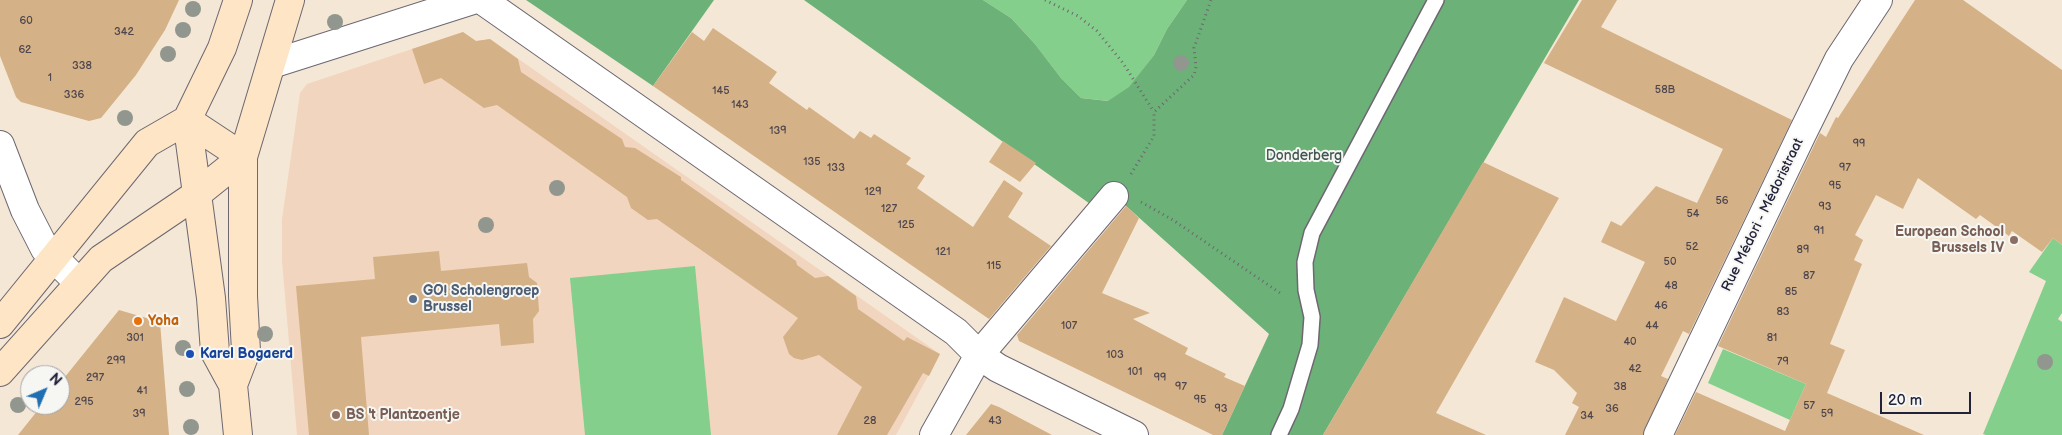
<!DOCTYPE html>
<html>
<head>
<meta charset="utf-8">
<style>
	body { margin:0 }
	#map { position:relative; width:2062px; height:435px; overflow:hidden; background:#f5e7d5; font-family:"Balsamiq Sans",sans-serif }
	canvas { display:block }
	.north { position:absolute; left:20px; top:365px; width:50px; height:50px; box-sizing:border-box; background:#f6f6f2; border:1px solid #a1a1a9; border-radius:50%; rotate:45deg; font-size:14px; font-weight:700; line-height:20px; text-align:center; color:#22223b }
	.north::after { content:''; display:block; margin:auto; width:18px; height:22px; background:#1f6fb2; clip-path:polygon(50% 0,100% 100%,50% 72%,0 100%) }
	.scale { position:absolute; left:1880px; top:392px; width:91px; height:22px; box-sizing:border-box; border:2px solid #22223b; border-top:0; padding-left:6px; font-size:15px; line-height:18px; white-space:nowrap; color:#22223b; -webkit-text-stroke:4px #f6f6f2; paint-order:stroke }
</style>
</head>
<body>
<div id="map">
<canvas width="2062" height="435"></canvas>
<div class="north">N</div>
<div class="scale">20 m</div>
</div>
<script>
const ctx = document.querySelector('canvas').getContext('2d');
ctx.lineJoin = 'round';
function paint(path, color) {
  ctx.fillStyle = color;
  ctx.fill(path, 'evenodd');
}
function toPath(rows) {
  const path = new Path2D();
  for (const r of rows) {
    path.moveTo(r[0], r[1]);
    for (let i = 2; i < r.length; i += 2) path.lineTo(r[i], r[i + 1]);
  }
  return path;
}
function trace(path, color, width, dash) {
  ctx.strokeStyle = color;
  ctx.lineWidth = width;
  ctx.lineCap = dash ? 'butt' : 'round';
  ctx.setLineDash(dash || []);
  ctx.stroke(path);
}
function drawText(font, color, halo, rows, align = 'center') {
  ctx.font = font + ' "Balsamiq Sans",sans-serif';
  ctx.lineWidth = 4;
  ctx.setLineDash([]);
  ctx.textBaseline = 'middle';
  ctx.strokeStyle = halo;
  ctx.fillStyle = color;
  for (const [text, x, y, turn = 0] of rows) {
    ctx.save();
    ctx.translate(x, y);
    ctx.rotate((+turn || 0) * Math.PI / 180);
    ctx.textAlign = isNaN(turn) ? turn : align;
    if (halo) ctx.strokeText(text, 0, 0);
    ctx.fillText(text, 0, 0);
    ctx.restore();
  }
}
paint(toPath([
	[463,32,476,41,490,39,940,354,896,435,297,435,282,261,282,219,300,93,307,84]
]), '#f2d5be');
paint(toPath([
	[983,0,1187,0,1167,29,1154,55,1129,88,1109,101,1081,98,1061,78,1035,44,1011,18],
	[2053,238,2062,245,2062,313,2058,319,2062,322,2062,435,1986,435,1983,434,2046,281,2029,272],
	[695,266,711,435,585,435,570,278],
	[1723,349,1806,384,1790,420,1708,383]
]), '#85cf8c');
paint(toPath([
	[526,0,714,0,653,86],
	[804,0,983,0,1011,18,1035,44,1061,78,1081,98,1108,101,1129,87,1154,55,1167,29,1187,0,1579,0,1323,435,1222,435,1269,334,1107,189,1093,206]
]), '#6cb278');
paint(toPath([
	[0,0,179,0,165,30,136,75,101,118,89,121,21,102,16,97,0,56],
	[1582,0,1617,0,1601,27,1792,120,1689,334,1683,331,1661,376,1668,379,1643,435,1565,435,1579,407,1572,403,1577,393,1554,370,1535,362,1564,297,1616,321,1645,262,1601,242,1611,221,1621,226,1656,186,1697,203,1723,149,1544,63],
	[1915,0,1963,0,2062,70,2062,245,2053,238,2042,252,2012,231,2009,236,1980,215,1976,219,1918,178,1903,209,1876,195,1855,235,1863,240,1854,260,1862,264,1830,344,1845,350,1827,393,1924,435,1675,435,1696,392,1785,431,1806,384,1718,346,1820,133,1826,137,1836,117,1838,118],
	[713,28,777,72,769,83,807,110,809,107,854,139,860,131,871,138,874,134,911,158,906,164,925,176,917,188,973,227,1004,180,1023,193,1008,217,1051,246,989,319,653,86,692,32,704,41],
	[463,32,476,41,490,39,518,59,521,72,622,139,625,147,635,148,681,177,681,180,704,196,796,261,797,265,815,278,828,276,856,296,858,309,904,341,907,337,940,354,929,376,923,373,887,435,837,435,862,387,819,355,802,360,794,358,789,354,783,337,798,318,657,219,648,220,631,208,627,197,497,105,484,108,441,78,424,84,412,49],
	[1003,141,1036,163,1020,182,989,162],
	[1483,162,1559,198,1436,413,1486,435,1323,435],
	[1126,206,1139,218,1102,293,1150,313,1133,319,1188,348,1185,354,1226,374,1224,377,1245,386,1222,435,1213,435,1019,341,1017,335],
	[439,251,441,271,527,263,529,277,537,283,539,311,533,319,534,343,501,346,499,324,361,337,369,435,309,435,296,286,375,279,373,257],
	[119,310,160,322,169,435,18,435,42,405,60,405,60,383],
	[991,404,999,407,1052,435,966,435]
]), '#d4b187');
const lane = toPath([
	[1279,435,1291,409,1310,345,1312,317,1306,290,1305,262,1312,233,1436,0]
]);
const street = toPath([
	[482,0,956,332,979,355,998,368,1134,435],
	[272,64,473,0],
	[0,145,25,210,45,249,79,283],
	[934,435,979,355,1114,196],
	[1658,435,1802,134,1839,59,1878,0]
]);
const secondary = toPath([
	[187,120,211,298,215,352,233,385,238,435],
	[187,120,243,157,243,296,246,351,233,385],
	[0,324,147,143,187,120,222,48,238,0],
	[0,372,101,259,197,194,243,157,290,0]
]);
trace(lane, '#6c6771', 18);
trace(street, '#6c6771', 30);
trace(secondary, '#6c6771', 30);
trace(toPath([
	[1045,0,1078,16,1097,31,1123,63,1154,112],
	[1131,174,1154,136,1154,112,1194,75,1196,67,1194,48,1211,0],
	[1141,202,1173,220,1283,295]
]), '#6c6771', 3, [1, 4]);
trace(lane, '#fff', 15);
trace(street, '#fff', 28);
trace(secondary, '#fde5c5', 28);
ctx.fillStyle = '#91978e';
for (const [x, y] of [
	[193,9],
	[335,22],
	[183,30],
	[168,54],
	[1181,63],
	[125,118],
	[557,188],
	[486,225],
	[265,334],
	[183,348],
	[2045,362],
	[187,389],
	[18,405],
	[191,427]
]) {
  ctx.beginPath();
  ctx.arc(x, y, 8, 0, 2 * Math.PI);
  ctx.fill();
}
for (const [x, y, r, color] of [
	[2014,240,5,"#8d6e63"],
	[413,299,5,"#5c6f8a"],
	[138,321,5,"#e8710a"],
	[190,354,5,"#1a4fb4"],
	[336,415,5,"#8d6e63"]
]) {
  const dot = new Path2D();
  dot.arc(x, y, r, 0, 2 * Math.PI);
  ctx.fillStyle = color;
  ctx.fill(dot);
  trace(dot, '#f6f6f2', 2);
}
drawText('11px', '#4e464e', null, [
	["60",26,21],
	["342",124,32],
	["62",25,50],
	["338",82,66],
	["1",50,78],
	["58B",1665,90],
	["145",721,91],
	["336",74,95],
	["143",740,105],
	["139",778,131],
	["99",1859,144],
	["135",812,162],
	["133",836,168],
	["97",1845,168],
	["95",1835,186],
	["129",873,192],
	["56",1722,201],
	["93",1825,207],
	["127",889,209],
	["54",1693,214],
	["125",906,225],
	["91",1819,231],
	["52",1692,247],
	["89",1803,250],
	["121",943,252],
	["50",1670,262],
	["115",994,266],
	["87",1809,276],
	["48",1671,286],
	["85",1791,292],
	["46",1661,306],
	["83",1783,312],
	["107",1069,326],
	["44",1652,326],
	["301",135,338],
	["81",1772,338],
	["40",1630,342],
	["103",1115,355],
	["299",116,361],
	["79",1783,362],
	["42",1635,369],
	["101",1135,372],
	["297",95,378],
	["99",1160,378],
	["97",1181,387],
	["38",1620,387],
	["41",142,391],
	["95",1200,400],
	["295",84,402],
	["57",1809,406],
	["93",1221,409],
	["36",1612,409],
	["39",139,414],
	["59",1827,414],
	["34",1587,416],
	["28",870,421],
	["43",995,421]
]);
drawText('14px', '#405653', '#f6f6f2', [
	["Donderberg",1304,156]
]);
drawText('14px', '#22223b', '#f6f6f2', [
	["Rue Médori - Médoristraat",1763,215,-64]
]);
drawText('bold 14px', '#785e54', '#f6f6f2', [
	["European School",2004,232],
	["Brussels IV",2004,248],
	["BS 't Plantzoentje",346,415,"left"]
], 'right');
drawText('bold 14px', '#4e5e75', '#f6f6f2', [
	["GO! Scholengroep",423,291],
	["Brussel",423,307]
], 'left');
drawText('bold 14px', '#c56008', '#f6f6f2', [
	["Yoha",148,321]
], 'left');
drawText('bold 14px', '#164399', '#f6f6f2', [
	["Karel Bogaerd",200,354]
], 'left');
</script>
</body>
</html>
